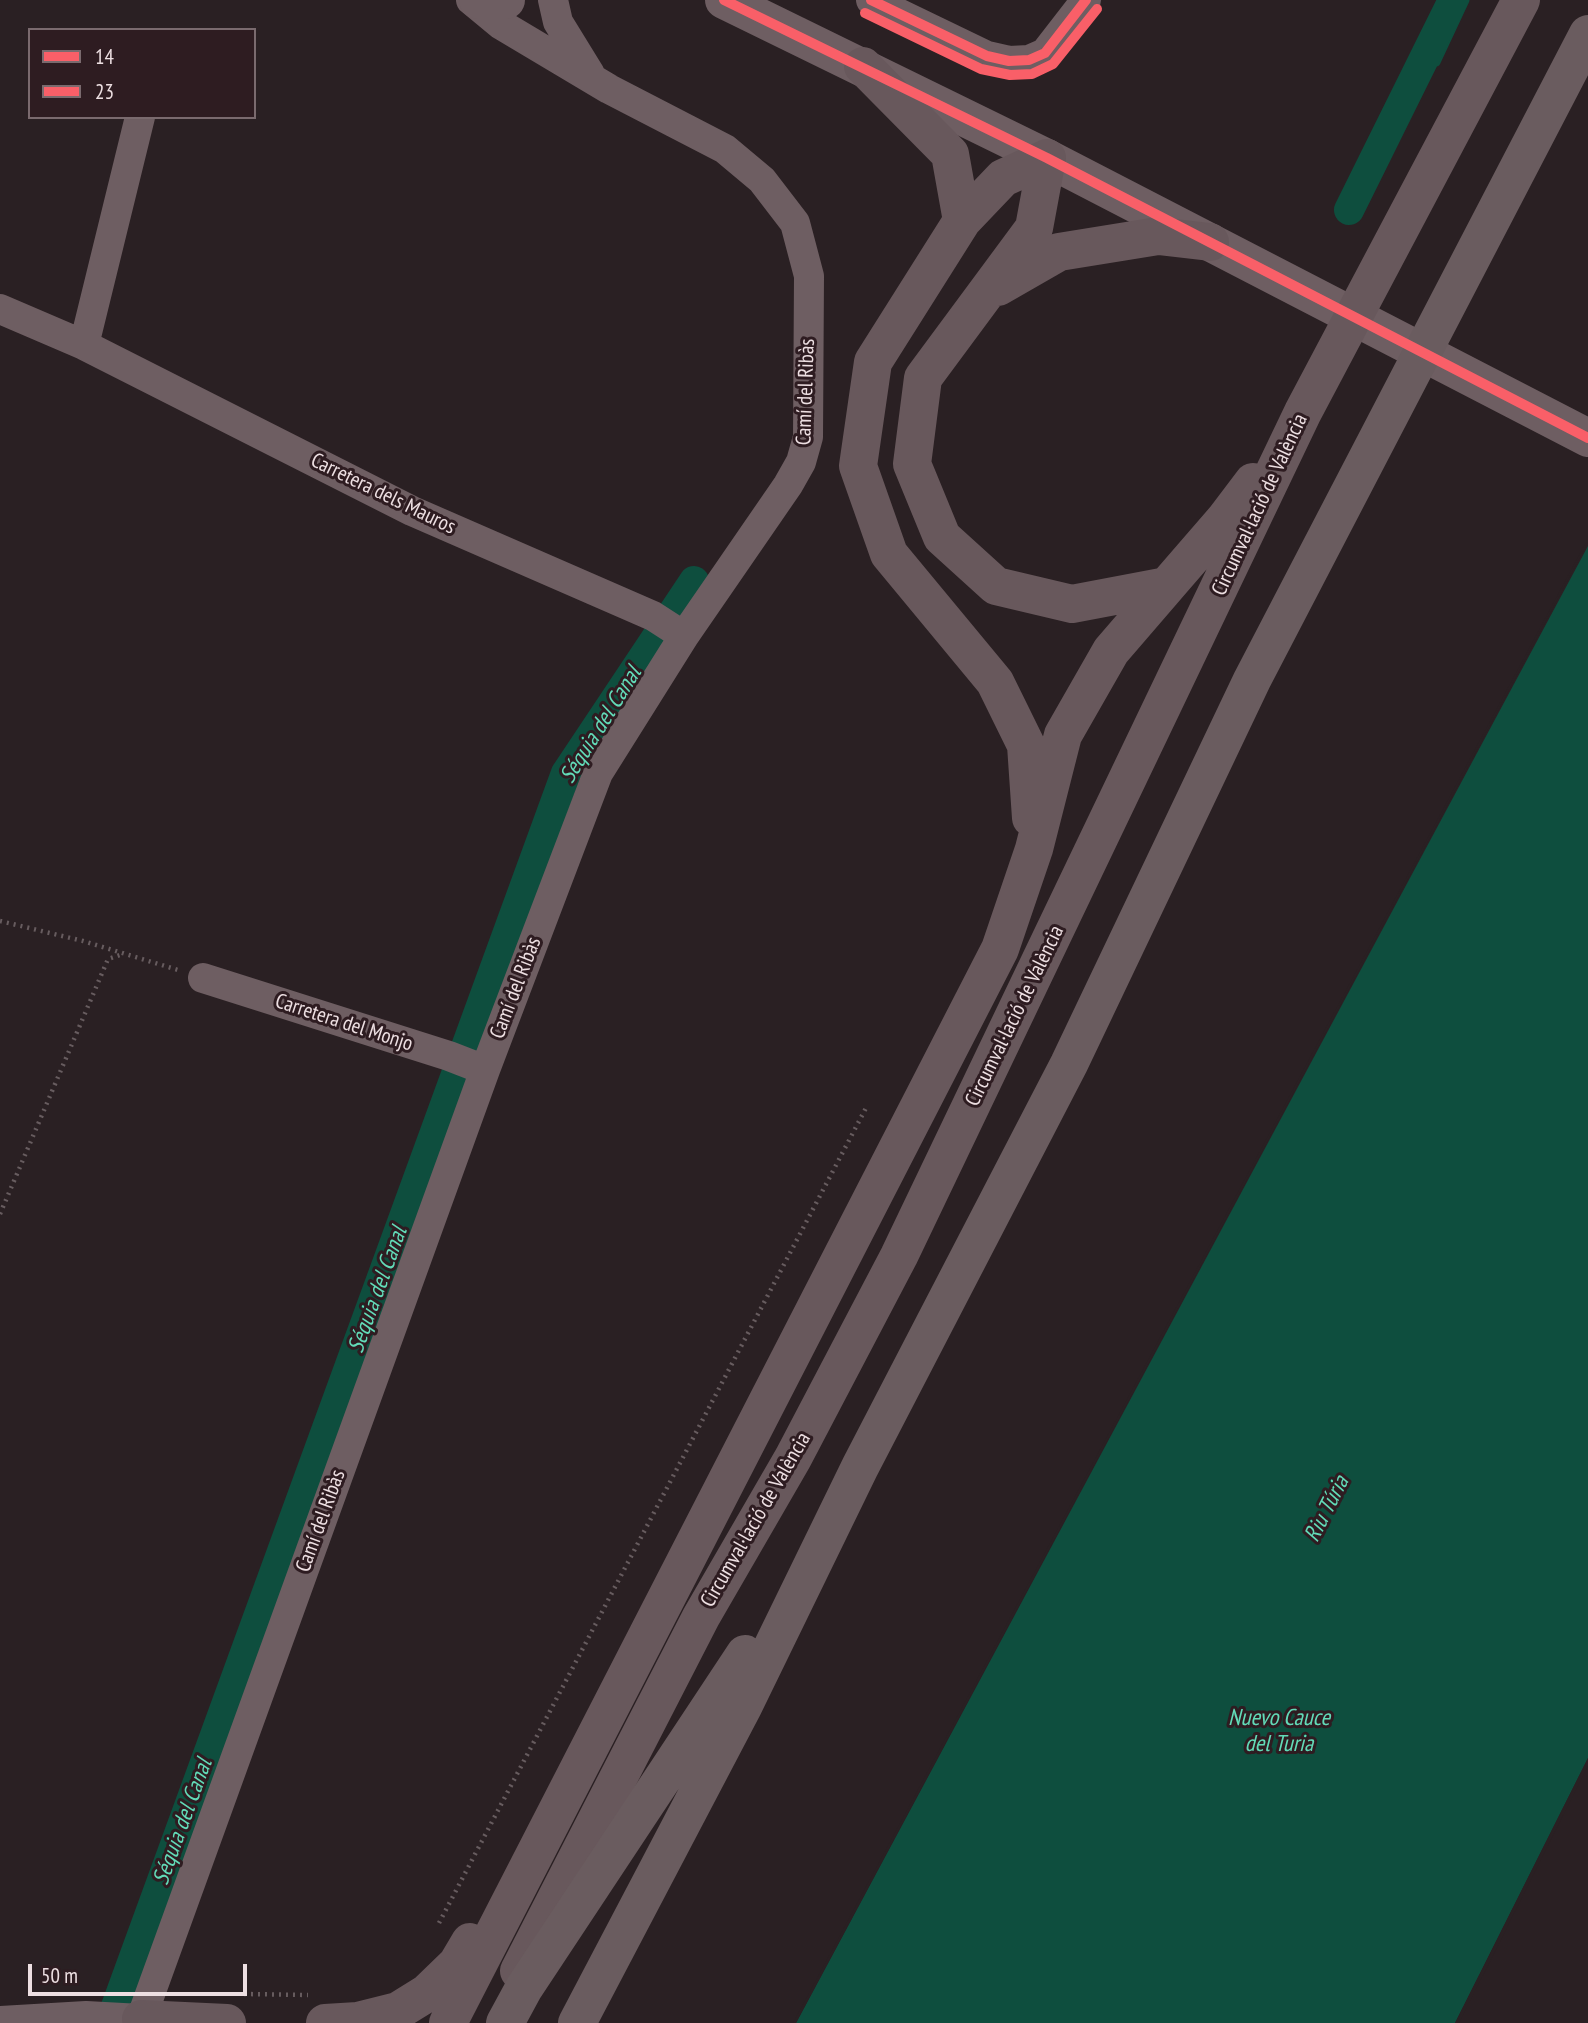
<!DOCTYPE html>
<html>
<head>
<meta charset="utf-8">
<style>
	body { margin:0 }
	#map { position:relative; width:1588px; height:2023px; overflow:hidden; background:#2a2023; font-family:"PT Sans Narrow",sans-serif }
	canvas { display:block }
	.legend { position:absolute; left:28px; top:28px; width:228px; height:91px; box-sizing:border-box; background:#2e1c21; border:2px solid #7a6a6e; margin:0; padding:9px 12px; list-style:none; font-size:21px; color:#eddfe2 }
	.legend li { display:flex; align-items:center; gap:14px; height:35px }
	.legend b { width:35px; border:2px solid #7a6a6e }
	.scale { position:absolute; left:28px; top:1964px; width:219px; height:32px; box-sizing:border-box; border:4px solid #eddfe2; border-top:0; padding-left:9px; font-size:21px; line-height:24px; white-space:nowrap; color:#eddfe2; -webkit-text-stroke:5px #2e1c21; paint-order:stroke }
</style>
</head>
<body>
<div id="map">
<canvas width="1588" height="2023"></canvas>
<ul class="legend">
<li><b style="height:9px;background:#f95f68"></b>14</li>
<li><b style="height:9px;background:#f95f68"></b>23</li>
</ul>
<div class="scale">50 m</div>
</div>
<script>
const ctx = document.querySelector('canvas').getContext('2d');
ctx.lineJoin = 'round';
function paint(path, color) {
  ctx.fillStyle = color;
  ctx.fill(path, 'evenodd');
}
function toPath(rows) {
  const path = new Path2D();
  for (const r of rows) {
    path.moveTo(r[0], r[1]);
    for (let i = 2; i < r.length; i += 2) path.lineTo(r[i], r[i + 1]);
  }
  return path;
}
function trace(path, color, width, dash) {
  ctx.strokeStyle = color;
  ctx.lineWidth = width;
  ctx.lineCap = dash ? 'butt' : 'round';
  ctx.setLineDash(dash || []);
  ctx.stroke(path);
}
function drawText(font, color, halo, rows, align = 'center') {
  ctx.font = font + ' "PT Sans Narrow",sans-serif';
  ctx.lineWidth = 6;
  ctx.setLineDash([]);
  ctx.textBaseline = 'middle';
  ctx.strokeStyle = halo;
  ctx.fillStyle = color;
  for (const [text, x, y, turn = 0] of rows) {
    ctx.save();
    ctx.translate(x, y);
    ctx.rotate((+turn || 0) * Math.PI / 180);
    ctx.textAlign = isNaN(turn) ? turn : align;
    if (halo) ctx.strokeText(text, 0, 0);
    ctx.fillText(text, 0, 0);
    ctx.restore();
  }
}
paint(toPath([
	[1588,546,1588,1758,1455,2023,796,2023]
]), '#0e4e3e');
paint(toPath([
	[1588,542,796,2023,793,2023,1585,544],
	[1588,1758,1588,1766,1459,2023,1455,2023]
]), '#2a2023');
trace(toPath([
	[1436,62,1465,0]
]), '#0e4e3e', 9);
trace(toPath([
	[1349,210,1453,0],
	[110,2023,566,773,694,581]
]), '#0e4e3e', 30);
trace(toPath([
	[0,921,83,941,178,970],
	[0,1214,108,959,123,954],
	[439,1923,867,1106],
	[244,1994,308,1995]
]), '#675c5f', 4.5, [2, 5]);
trace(toPath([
	[553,0,558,22,590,74],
	[871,0,987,56,1009,61,1029,60,1045,53,1086,0],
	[0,309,84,345,412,511,653,616,684,636],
	[84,345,140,117],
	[203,978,449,1056,485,1070],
	[141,2019,485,1070,598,773,684,636,788,485,801,462,808,437,809,276,795,223,762,180,725,149,609,89,500,24,471,0],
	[0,2021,86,2016,141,2019]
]), '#6e5e62', 30);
trace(toPath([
	[478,0,506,0],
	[724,0,1047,158,1588,438]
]), '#6e5e62', 38);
trace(toPath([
	[863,66,950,154,962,221],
	[1047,158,1034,228,923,378,912,464,942,537,996,586,1072,604,1167,586,1225,519,1253,482],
	[998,287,1059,252,1158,236,1210,242],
	[1031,818,1026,745,995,682,889,554,858,466,873,362,962,221,1003,178,1047,158],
	[519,1971,701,1617,793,1458,899,1256,1303,412,1521,0],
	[141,2019,227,2023],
	[325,2023,358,2021,398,2011,427,1993,457,1964,470,1942],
	[448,2023,1000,949,1034,849,1063,735,1111,651,1167,586]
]), '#68585c', 38);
trace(toPath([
	[505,2023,524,1988,745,1654],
	[577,2023,743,1707,860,1467,1069,1064,1252,680,1588,34]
]), '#6a5c5f', 38);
trace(toPath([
	[724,0,1047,158,1588,438],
	[871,0,987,56,1009,61,1029,60,1045,53,1086,0]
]), '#f95f68', 10);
trace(toPath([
	[865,13,981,69,1010,75,1032,74,1053,64,1097,9]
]), '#f95f68', 10);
drawText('21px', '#eddfe2', '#2e1c21', [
	["Camí del Ribàs",806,392,-88],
	["Carretera dels Mauros",383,494,26],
	["Circumval·lació de València",1260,505,-65],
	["Camí del Ribàs",516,988,-69],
	["Circumval·lació de València",1015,1016,-64],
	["Carretera del Monjo",344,1023,18],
	["Circumval·lació de València",756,1520,-60],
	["Camí del Ribàs",321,1521,-70]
]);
drawText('italic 23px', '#62dbb8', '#2e1c21', [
	["Séquia del Canal",601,725,-58],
	["Séquia del Canal",378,1290,-70],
	["Riu Túria",1327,1509,-63],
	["Nuevo Cauce",1279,1718],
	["del Turia",1279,1744],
	["Séquia del Canal",183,1822,-70]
]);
</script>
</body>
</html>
